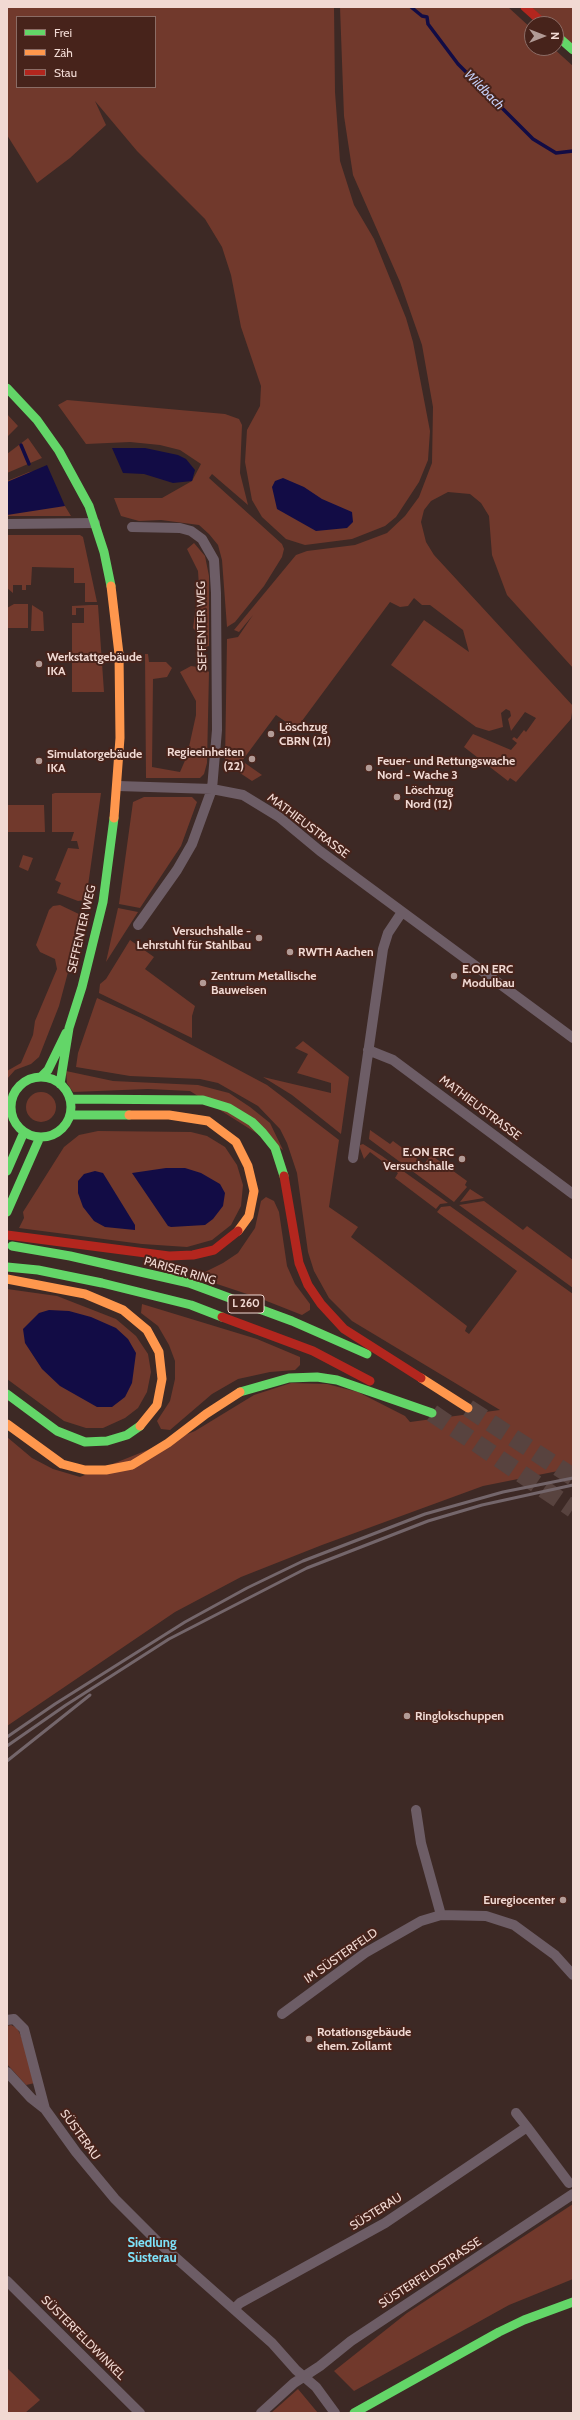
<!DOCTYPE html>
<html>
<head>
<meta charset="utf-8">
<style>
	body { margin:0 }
	#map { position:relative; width:580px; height:2420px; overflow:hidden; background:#3d2925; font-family:Cabin,sans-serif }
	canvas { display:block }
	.frame { position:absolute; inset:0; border:8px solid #f1d9d3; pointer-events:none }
	.legend { position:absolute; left:16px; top:16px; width:140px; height:72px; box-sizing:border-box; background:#47231b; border:1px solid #8b6c65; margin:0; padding:5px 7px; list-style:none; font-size:12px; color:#f1d9d3 }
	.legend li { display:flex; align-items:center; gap:8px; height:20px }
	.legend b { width:20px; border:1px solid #8b6c65 }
	.north { position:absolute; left:524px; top:16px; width:40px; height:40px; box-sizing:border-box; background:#47231b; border:1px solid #8b6c65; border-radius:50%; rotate:90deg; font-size:11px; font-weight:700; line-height:16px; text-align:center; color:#f1d9d3 }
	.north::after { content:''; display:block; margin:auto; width:14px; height:18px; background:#b29b96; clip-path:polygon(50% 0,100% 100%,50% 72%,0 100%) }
</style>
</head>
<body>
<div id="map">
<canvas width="580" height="2420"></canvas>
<div class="frame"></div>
<ul class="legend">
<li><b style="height:5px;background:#63d668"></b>Frei</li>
<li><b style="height:5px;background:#ff974d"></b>Zäh</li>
<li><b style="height:5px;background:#b3261e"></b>Stau</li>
</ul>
<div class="north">N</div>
</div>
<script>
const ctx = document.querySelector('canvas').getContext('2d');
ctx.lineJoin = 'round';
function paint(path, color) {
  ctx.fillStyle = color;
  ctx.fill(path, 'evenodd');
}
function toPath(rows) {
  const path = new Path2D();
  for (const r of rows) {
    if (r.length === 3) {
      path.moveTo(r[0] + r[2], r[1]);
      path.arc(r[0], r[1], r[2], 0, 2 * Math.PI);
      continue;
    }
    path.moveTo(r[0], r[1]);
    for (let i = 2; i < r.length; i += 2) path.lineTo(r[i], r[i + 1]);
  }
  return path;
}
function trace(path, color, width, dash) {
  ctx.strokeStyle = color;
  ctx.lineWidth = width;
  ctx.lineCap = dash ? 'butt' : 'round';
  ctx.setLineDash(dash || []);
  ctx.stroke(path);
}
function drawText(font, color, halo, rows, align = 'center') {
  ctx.font = font + ' Cabin,sans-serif';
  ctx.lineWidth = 4;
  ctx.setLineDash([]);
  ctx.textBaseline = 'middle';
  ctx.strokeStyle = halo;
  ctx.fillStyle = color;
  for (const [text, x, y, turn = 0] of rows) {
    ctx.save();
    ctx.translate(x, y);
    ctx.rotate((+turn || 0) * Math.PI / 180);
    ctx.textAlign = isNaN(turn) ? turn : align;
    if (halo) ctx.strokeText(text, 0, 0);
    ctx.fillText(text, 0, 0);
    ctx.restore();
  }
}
paint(toPath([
	[7,7,334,7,335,92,340,161,354,205,374,239,406,318,413,342,430,431,428,460,419,482,396,517,385,526,352,539,305,545,286,539,262,517,252,500,245,462,247,430,260,406,261,386,241,327,231,275,222,247,205,219,137,151,95,101,106,125,70,158,37,183,7,135],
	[17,17,155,17,155,87,17,87],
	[340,7,508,7,532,29,532,48,553,48,573,66,573,668,507,595,492,555,489,516,481,503,470,494,448,492,431,501,424,510,421,522,426,542,434,555,573,706,571,719,516,782,510,778,508,781,464,747,473,734,511,750,517,743,512,739,514,737,517,739,524,730,526,732,536,718,525,712,511,731,508,719,511,716,510,711,506,709,501,713,503,727,489,731,476,727,391,665,424,620,469,652,463,630,430,605,422,605,414,598,408,606,400,607,390,602,296,729,276,715,242,761,262,775,252,781,225,763,227,639,238,637,253,615,239,632,234,630,296,555,307,551,355,545,387,533,405,516,419,497,432,463,433,407,422,345,400,282,353,175,344,116],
	[531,7,573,7,573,45,556,30,556,24,550,24],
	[67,400,225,414,239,419,242,425,240,473,248,505,212,474,209,478,282,544,284,549,282,557,264,586,235,622,227,627,222,560,218,545,209,534,199,525,161,520,139,521,121,516,114,498,162,498,192,481,201,464,180,450,160,445,130,442,86,444,58,405],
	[7,414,18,426,7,437],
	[28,438,42,458,7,473,7,454],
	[43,470,71,516,7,516,7,481,29,472],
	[7,535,80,535,83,537,97,602,85,602,85,583,74,583,74,568,32,567,31,585,26,585,26,590,22,590,22,585,13,585,13,593,7,588],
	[194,543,205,556,209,576,209,646,205,647,201,636,193,628,199,586,198,571,187,549],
	[14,604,28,604,28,628,7,628,7,608],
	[32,605,43,612,44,631,31,631],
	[90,605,98,605,104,692,72,692,72,623,84,623,84,608,76,608,76,615,72,615,72,606],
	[145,654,148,654,149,662,166,662,172,668,167,677,153,679,152,767,180,772,187,756,196,715,196,701,180,672,191,666,204,668,209,672,207,763,204,774,200,778,146,778],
	[55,793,101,793,86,900,78,901,57,893,61,883,55,880,68,848,79,849,77,841,71,841,74,832,52,832,52,794],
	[144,797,192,797,197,802,181,846,140,908,119,904,133,802],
	[7,805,44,805,45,832,7,832],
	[23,855,33,858,28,871,19,867],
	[60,905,83,916,59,1006,39,1057,31,1064,15,1070,7,1079,7,1071,21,1063,33,1035,35,1021,57,969,55,959,40,952,36,945,49,910,53,906],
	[118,908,138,912,106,962],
	[130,940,154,957,145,969,195,1006,192,1016,192,1038,99,993,100,984,106,979],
	[97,998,141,1018,267,1085,339,1140,329,1207,358,1227,351,1237,467,1326,465,1331,469,1334,517,1271,437,1212,441,1207,450,1206,573,1294,573,1468,483,1486,322,1545,241,1577,175,1612,7,1726,7,1437,32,1458,53,1469,80,1477,195,1431,254,1395,291,1383,327,1384,358,1392,405,1416,410,1422,500,1410,352,1321,329,1298,314,1271,308,1252,297,1173,287,1143,280,1129,258,1106,218,1083,200,1079,130,1076,76,1067,78,1053],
	[303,1041,349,1077,341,1134,292,1095,263,1077,331,1093,331,1083,297,1073,308,1054,295,1048],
	[66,1071,113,1081,198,1085,229,1093,250,1107,270,1123,283,1150,190,1091,148,1089,73,1092,67,1083],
	[41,1107,15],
	[370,1130,390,1144,393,1141,424,1164,431,1155,467,1181,465,1185,467,1187,454,1202,369,1139],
	[98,1131,191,1132,207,1136,225,1147,237,1165,243,1185,241,1206,231,1225,212,1240,187,1247,142,1244,19,1228,24,1218,23,1212,64,1147,79,1135],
	[363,1144,382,1156,448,1203,440,1204,436,1209,395,1178,398,1173,370,1152,364,1159,360,1148,360,1145],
	[470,1189,484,1198,460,1202],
	[266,1197,274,1201,279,1212,287,1266,295,1284,310,1304,310,1310,302,1315,259,1298,202,1279,201,1276,203,1273,223,1263,238,1253,255,1228,261,1201],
	[484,1201,523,1230,527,1226,573,1260,573,1288,459,1205],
	[7,1289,57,1296,116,1319,136,1336,148,1354,151,1372,147,1392,138,1408,125,1418,103,1428,86,1428,64,1421,7,1379],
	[142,1304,257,1339,300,1357,300,1365,295,1370,270,1372,238,1379,212,1394,170,1430,161,1429,157,1421,170,1401,175,1379,175,1361,169,1345,158,1326,141,1313],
	[11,2025,17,2028,21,2036,35,2083,26,2085,7,2064,7,2026],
	[573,2204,573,2279,509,2305,354,2391,334,2371,407,2313],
	[7,2368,40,2400,25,2413,7,2413],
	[298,2389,318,2413,271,2413]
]), '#71392c');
paint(toPath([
	[112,448,145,448,178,455,186,459,195,470,192,481,173,483,144,474,123,473],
	[47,465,65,506,7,515,7,482],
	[283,478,304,487,322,499,352,512,353,522,347,528,316,531,277,509,272,487,275,481],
	[166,1168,185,1168,201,1173,220,1184,225,1193,223,1206,213,1219,205,1225,171,1227,168,1226,132,1173],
	[95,1171,103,1173,135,1225,135,1230,105,1227,94,1221,83,1207,78,1193,78,1181,84,1174],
	[49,1310,69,1311,91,1317,116,1328,128,1339,136,1353,132,1383,125,1397,112,1407,97,1407,60,1386,42,1369,25,1343,23,1329,39,1313]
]), '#120c45');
trace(toPath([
	[411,7,422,16,427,17,428,24,458,64,533,139,556,153,573,151],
	[21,445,29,464]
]), '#120c45', 3.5);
trace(toPath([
	[468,1408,573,1477],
	[432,1413,573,1509]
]), '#58433f', 18, [18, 9]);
trace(toPath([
	[7,524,95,523],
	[132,527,180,528,191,531,202,539,214,560,216,593,217,730,212,789,192,844,177,870,138,925],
	[118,786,212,789,243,795,279,817,320,851,573,1038],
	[368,1050,393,1060,573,1194],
	[353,1158,383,949,388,933,402,912],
	[416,1810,421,1843,441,1915],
	[282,2014,365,1953,421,1921,441,1915,486,1916,514,1925,555,1955,573,1975],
	[7,2020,14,2019,24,2029,45,2109],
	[7,2072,31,2098,45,2109,76,2152,115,2199,158,2242,272,2343,296,2370,316,2387,335,2413],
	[516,2113,527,2127],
	[7,2281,140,2413],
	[234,2309,240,2303,385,2223,527,2127,569,2183],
	[261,2413,294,2383,320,2366,351,2341,573,2194]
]), '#6d5d66', 10);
trace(toPath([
	[556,35,573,50],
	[7,388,37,420,59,451,89,506,104,552,111,586],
	[41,1077,48,1070,66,1033],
	[41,1107,30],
	[60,1084,69,1028,82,987,103,902,114,818],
	[70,1099,203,1100,229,1108,252,1122,263,1133,275,1148,284,1176],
	[70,1115,129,1115],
	[7,1171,24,1132],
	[7,1212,40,1137],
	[12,1246,70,1256,189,1283,292,1321,367,1354],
	[7,1267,38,1270,102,1283,191,1305,222,1317],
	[240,1392,289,1378,317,1377,337,1380,432,1413],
	[7,1394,57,1431,85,1442,107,1441,127,1435,140,1426],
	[354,2413,499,2332,524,2320,573,2302]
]), '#63d668', 9);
trace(toPath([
	[111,586,119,654,120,738,114,818],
	[129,1115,169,1115,208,1121,236,1142,248,1166,254,1191,249,1216,238,1231],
	[7,1279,85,1294,123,1310,147,1330,159,1352,162,1379,157,1405,140,1426],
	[421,1378,468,1408],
	[7,1424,62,1464,85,1470,106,1470,132,1465,168,1443,206,1414,240,1392]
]), '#ff974d', 9);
trace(toPath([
	[525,7,544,24],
	[284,1176,299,1263,308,1285,321,1304,344,1329,421,1378],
	[7,1235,169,1256,193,1255,214,1250,238,1231],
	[222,1317,313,1351,370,1381]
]), '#b3261e', 9);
trace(toPath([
	[7,1737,55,1704,185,1622,247,1588,303,1561,425,1514,503,1492,573,1478],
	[7,1746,66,1705,169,1639,307,1568,428,1521,482,1505,573,1485],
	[7,1761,90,1695]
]), '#74666b', 3);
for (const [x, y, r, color] of [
	[39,664,4,"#b29b96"],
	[271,734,4,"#b29b96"],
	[252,759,4,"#b29b96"],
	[39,761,4,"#b29b96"],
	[369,768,4,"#b29b96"],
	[397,797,4,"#b29b96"],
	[259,938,4,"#b29b96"],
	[290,952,4,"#b29b96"],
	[454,976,4,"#b29b96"],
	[203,983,4,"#b29b96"],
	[462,1159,4,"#b29b96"],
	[407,1716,4,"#b29b96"],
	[563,1900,4,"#b29b96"],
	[309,2039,4,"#b29b96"]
]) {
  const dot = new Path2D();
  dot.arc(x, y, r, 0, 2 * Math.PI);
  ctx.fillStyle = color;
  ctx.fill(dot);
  trace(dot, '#47231b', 1.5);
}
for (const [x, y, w] of [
	[246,1304,36]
]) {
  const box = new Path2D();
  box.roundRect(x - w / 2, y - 9, w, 18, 3);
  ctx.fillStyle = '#47231b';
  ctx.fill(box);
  trace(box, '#f1d9d3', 1);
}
drawText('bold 11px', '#f1d9d3', null, [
	["L 260",246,1304]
]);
drawText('12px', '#f1d9d3', '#47231b', [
	["SEFFENTER WEG",202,626,-91],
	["MATHIEUSTRASSE",308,826,37],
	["SEFFENTER WEG",82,929,-77],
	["MATHIEUSTRASSE",480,1108,37],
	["PARISER RING",180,1271,16],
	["IM SÜSTERFELD",341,1956,-35],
	["SÜSTERAU",80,2135,54],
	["SÜSTERAU",376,2212,-32],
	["SÜSTERFELDSTRASSE",430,2273,-33],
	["SÜSTERFELDWINKEL",83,2338,45]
]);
drawText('bold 12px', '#f1d9d3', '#47231b', [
	["Werkstattgebäude",47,657],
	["IKA",47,671],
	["Löschzug",279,727],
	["CBRN (21)",279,741],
	["Regieeinheiten",244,752,"right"],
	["(22)",244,766,"right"],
	["Simulatorgebäude",47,754],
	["IKA",47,768],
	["Feuer- und Rettungswache",377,761],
	["Nord - Wache 3",377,775],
	["Löschzug",405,790],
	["Nord (12)",405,804],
	["Versuchshalle -",251,931,"right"],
	["Lehrstuhl für Stahlbau",251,945,"right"],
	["RWTH Aachen",298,952],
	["E.ON ERC",462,969],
	["Modulbau",462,983],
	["Zentrum Metallische",211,976],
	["Bauweisen",211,990],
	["E.ON ERC",454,1152,"right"],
	["Versuchshalle",454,1166,"right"],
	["Ringlokschuppen",415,1716],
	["Euregiocenter",555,1900,"right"],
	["Rotationsgebäude",317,2032],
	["ehem. Zollamt",317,2046]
], 'left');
drawText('italic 13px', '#c5cff7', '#47231b', [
	["Wildbach",484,90,45]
]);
drawText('bold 13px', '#7de2fa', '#47231b', [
	["Siedlung",152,2243],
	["Süsterau",152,2258]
]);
</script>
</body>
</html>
